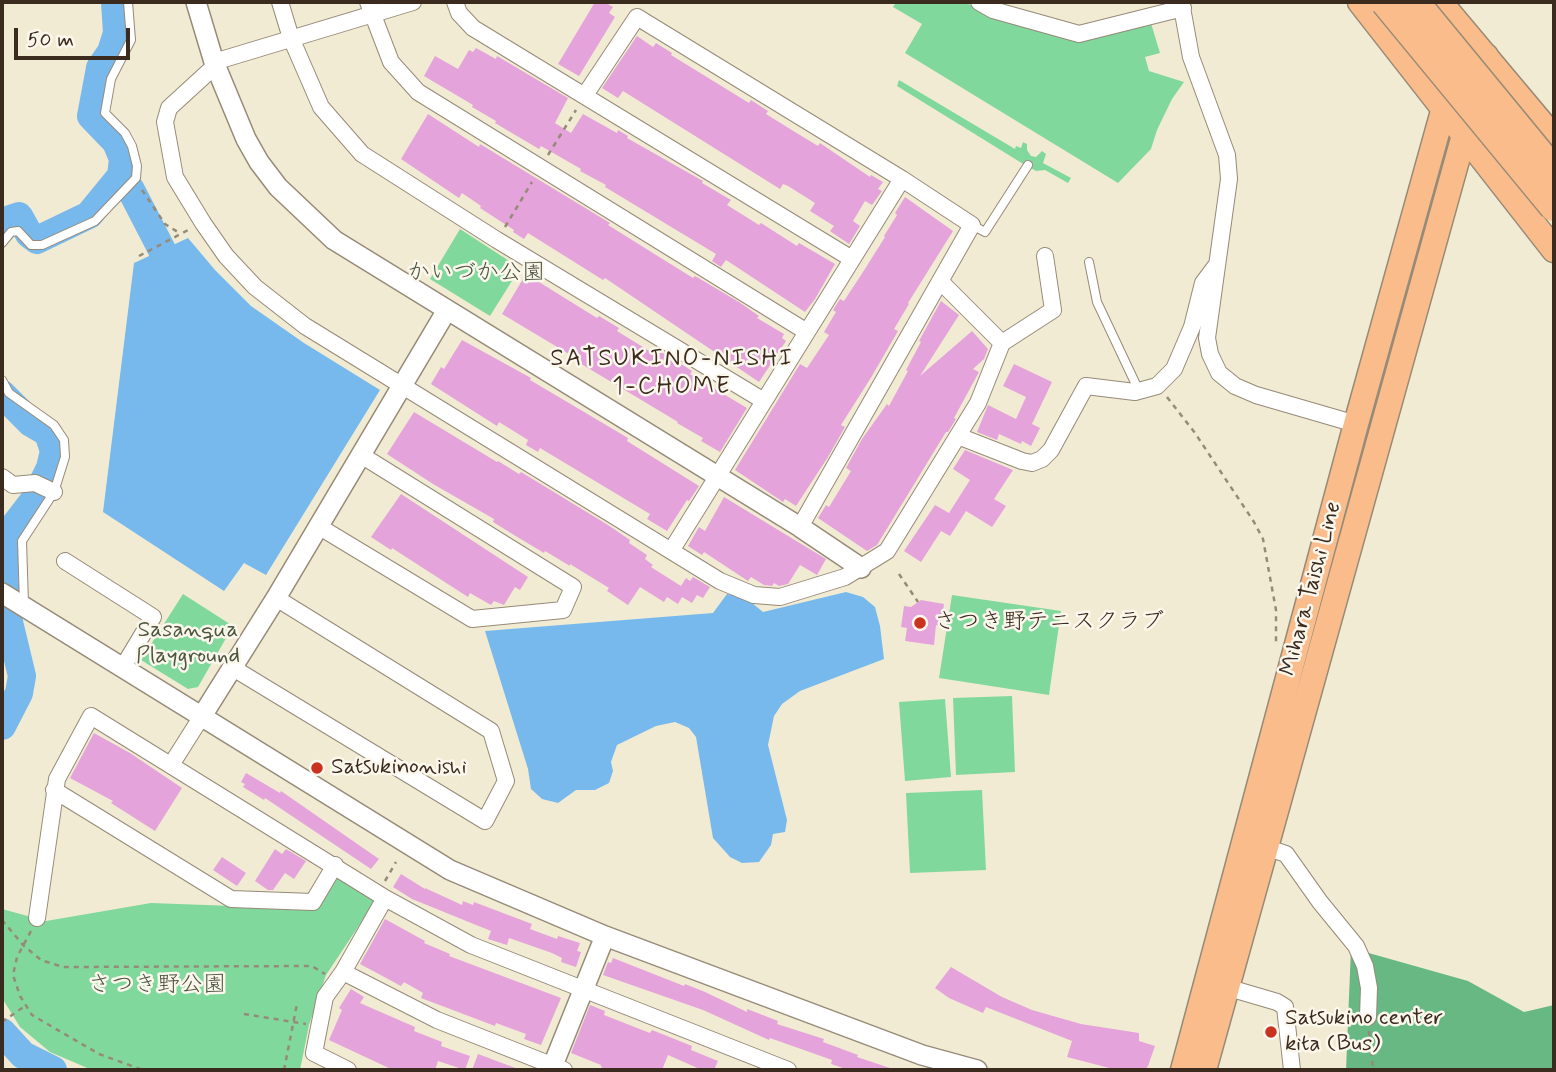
<!DOCTYPE html>
<html>
<head>
<meta charset="utf-8">
<style>
	body { margin:0 }
	#map { position:relative; width:1556px; height:1072px; overflow:hidden; background:#f2ebd3; font-family:Mynerve,sans-serif }
	canvas { display:block }
	.frame { position:absolute; inset:0; border:4px solid #3b2a1e; pointer-events:none }
	.scale { position:absolute; left:14px; top:28px; width:116px; height:32px; box-sizing:border-box; border:4px solid #3b2a1e; border-top:0; padding-left:9px; font-size:21px; line-height:24px; white-space:nowrap; color:#3b2a1e; -webkit-text-stroke:5px #fbf7ec; paint-order:stroke }
</style>
</head>
<body>
<div id="map">
<canvas width="1556" height="1072"></canvas>
<div class="frame"></div>
<div class="scale">50 m</div>
</div>
<script>
const ctx = document.querySelector('canvas').getContext('2d');
ctx.lineJoin = 'round';
function paint(path, color) {
  ctx.fillStyle = color;
  ctx.fill(path, 'evenodd');
}
function toPath(rows) {
  const path = new Path2D();
  for (const r of rows) {
    path.moveTo(r[0], r[1]);
    for (let i = 2; i < r.length; i += 2) path.lineTo(r[i], r[i + 1]);
  }
  return path;
}
function trace(path, color, width, dash) {
  ctx.strokeStyle = color;
  ctx.lineWidth = width;
  ctx.lineCap = dash ? 'butt' : 'round';
  ctx.setLineDash(dash || []);
  ctx.stroke(path);
}
function drawText(font, color, halo, rows, align = 'center') {
  ctx.font = font + ' Mynerve,"Klee One",sans-serif';
  ctx.lineWidth = 5;
  ctx.setLineDash([]);
  ctx.textBaseline = 'middle';
  ctx.strokeStyle = halo;
  ctx.fillStyle = color;
  for (const [text, x, y, turn = 0] of rows) {
    ctx.save();
    ctx.translate(x, y);
    ctx.rotate((+turn || 0) * Math.PI / 180);
    ctx.textAlign = isNaN(turn) ? turn : align;
    if (halo) ctx.strokeText(text, 0, 0);
    ctx.fillText(text, 0, 0);
    ctx.restore();
  }
}
paint(toPath([
	[896,2,965,2,986,14,1078,41,1150,20,1160,53,1145,57,1149,71,1184,82,1172,99,1157,130,1151,149,1118,183,905,53,922,24,893,7],
	[899,80,1015,149,1016,146,1021,148,1023,142,1027,144,1027,150,1031,156,1036,157,1042,151,1046,154,1043,163,1071,178,1068,183,1045,170,1036,171,1020,162,897,86],
	[460,229,520,268,490,316,430,279],
	[183,594,233,626,198,687,188,689,141,660],
	[952,595,1061,611,1049,695,939,678],
	[1012,696,1015,772,956,775,953,698],
	[945,699,951,777,905,781,899,702],
	[982,790,986,870,910,873,906,793],
	[339,875,376,900,326,975,309,1025,300,1070,92,1070,50,1052,20,1027,2,998,2,909,46,921,151,903,315,909]
]), '#81d89c');
paint(toPath([
	[1351,948,1468,981,1524,1012,1554,1005,1554,1070,1346,1070]
]), '#68b884');
paint(toPath([
	[188,238,215,270,251,306,304,343,380,390,266,575,244,563,224,591,103,512,134,263],
	[846,592,863,597,875,607,880,626,884,659,800,691,782,704,774,716,768,745,787,820,785,832,773,834,771,845,759,862,742,863,730,857,713,838,696,737,689,728,675,722,656,726,617,745,611,762,613,771,609,783,595,790,576,790,558,803,542,799,531,789,528,769,485,631,713,613,727,594,746,598,763,612]
]), '#77b9ec');
trace(toPath([
	[121,176,131,190,162,250],
	[2,229,10,219,19,216,29,234,37,240,89,215,121,176,123,159,116,142,91,116,100,68,111,52,117,33,115,2],
	[2,394,31,423,48,433,54,451,50,468,34,500,7,535,4,576,9,622,22,676,19,693,2,726],
	[2,1032,23,1055,53,1070]
]), '#77b9ec', 28);
paint(toPath([
	[595,2,604,2,613,7,609,13,615,17,579,76,558,64],
	[637,36,653,47,656,43,672,53,671,55,749,103,751,100,768,111,766,114,795,132,818,146,820,143,870,177,871,175,883,182,878,189,882,191,872,205,865,201,853,221,860,226,849,244,830,231,834,226,810,211,815,203,788,186,783,184,780,189,623,91,618,98,602,88],
	[476,48,496,59,497,56,568,98,555,123,571,133,583,114,617,133,618,130,628,136,627,138,703,181,702,183,731,200,727,205,759,225,761,223,797,246,799,243,835,264,815,299,805,312,726,260,721,267,712,261,716,254,605,187,606,185,580,171,581,169,541,146,539,149,495,123,496,121,472,107,473,105,424,76,435,56,458,69,469,50,473,52],
	[428,114,479,147,480,144,610,223,608,225,693,278,695,276,739,302,759,316,757,318,784,334,782,338,786,341,759,382,605,278,603,280,528,233,524,239,513,232,514,230,480,208,481,206,462,193,459,198,401,159],
	[905,197,953,231,908,303,909,304,894,329,898,331,872,376,841,425,845,427,828,457,796,506,785,499,783,502,735,470,800,364,807,368,829,335,824,332,836,312,833,310,840,299,844,301,863,272,885,237,884,236,897,215,895,213],
	[526,274,597,318,599,316,619,328,617,331,651,352,654,348,675,360,692,371,690,374,747,408,720,452,701,441,703,438,677,423,678,422,578,362,579,360,502,314],
	[941,301,959,315,920,376,972,331,988,349,984,359,973,369,979,372,954,418,956,419,948,432,946,432,877,545,867,551,818,518,826,505,829,507,851,471,846,468,862,439,887,404,889,406,908,371,906,370,921,342,919,341],
	[462,340,531,378,530,380,628,438,627,441,699,486,689,501,687,500,667,531,647,519,650,514,540,448,538,452,526,445,528,440,499,422,497,426,431,384,441,367,444,369],
	[1014,364,1052,382,1032,424,1040,428,1031,446,1022,441,1021,444,999,434,997,440,977,432,988,405,1016,419,1026,397,1003,386],
	[414,412,497,462,498,461,519,474,521,472,608,525,630,540,629,543,647,555,645,559,653,565,651,567,681,586,686,578,690,581,693,577,710,587,703,598,697,595,692,603,682,597,678,604,667,597,664,602,640,587,628,605,607,591,609,588,570,564,570,566,545,551,544,553,514,535,493,522,494,519,433,484,387,454],
	[965,450,1013,470,994,499,1006,506,992,527,966,511,950,536,941,531,921,562,904,551,935,505,949,513,970,480,953,469],
	[401,494,528,577,520,590,515,587,504,605,494,601,491,605,470,593,468,597,392,548,391,550,371,537],
	[724,497,826,559,817,575,800,565,788,584,779,586,774,583,772,586,764,585,751,577,748,581,704,552,702,555,688,546,699,527,705,531],
	[921,600,944,604,941,626,936,625,934,645,905,641,907,628,901,627,904,606,911,607],
	[94,733,130,753,182,788,155,831,111,803,113,801,70,778],
	[246,773,280,793,281,791,379,859,371,869,265,798,264,800,243,787,245,784,241,782],
	[275,849,282,854,286,849,306,861,294,879,285,873,273,890,268,890,255,881],
	[222,857,246,873,237,886,213,870],
	[401,874,425,889,425,888,462,905,463,901,473,905,474,902,532,924,530,929,557,939,558,936,580,943,577,951,581,952,576,967,561,962,562,958,552,953,509,938,507,945,488,939,491,931,412,899,393,887],
	[385,919,425,941,424,943,450,954,449,956,561,998,541,1045,524,1039,526,1034,496,1023,495,1026,421,998,423,993,404,982,401,986,360,964],
	[613,958,684,986,685,984,705,992,747,1012,747,1009,778,1021,777,1024,824,1039,823,1042,858,1055,857,1057,890,1068,889,1070,849,1070,831,1064,832,1060,770,1038,769,1040,703,1010,603,975,608,962,611,963],
	[951,967,1002,997,1032,1010,1081,1024,1139,1033,1139,1041,1155,1046,1148,1066,1145,1070,1117,1070,1067,1057,1072,1041,986,1007,983,1013,949,998,935,988],
	[351,989,364,997,360,1003,415,1027,414,1031,442,1042,441,1046,470,1056,465,1070,438,1061,435,1070,393,1070,329,1040,342,1010,339,1008],
	[590,1005,605,1011,604,1015,650,1033,652,1030,692,1046,691,1050,718,1061,714,1070,702,1070,668,1055,662,1070,608,1070,601,1067,601,1065,571,1053],
	[478,1054,518,1069,518,1070,472,1070]
]), '#e4a3db');
const service = toPath([
	[972,225,985,232,1028,165],
	[2,243,11,232,18,231,31,245,42,245,95,221,136,178,137,166,132,146,125,133,105,113,111,79,131,40,128,2],
	[1089,262,1097,302,1139,391],
	[2,380,9,393,54,425,64,440,65,457,54,492,22,541,24,604]
]);
const minor = toPath([
	[280,2,291,38,321,107,362,154,497,240,764,401],
	[368,2,391,62,418,92,807,332],
	[455,2,459,13,473,28,852,259],
	[979,2,993,10,1079,34,1183,8],
	[1181,2,1191,57,1227,155,1229,179,1207,338,1210,354,1219,373,1235,386,1256,395,1356,424],
	[214,62,413,2],
	[216,65,169,108,165,122,175,177,203,223,226,256,255,287,305,326,720,581,754,595,780,597,845,577,887,551,978,403,1002,343,940,281],
	[585,95,637,17,902,179,972,225,800,527],
	[1002,343,1053,310,1045,256],
	[958,436,1022,461,1032,463,1042,459,1051,450,1086,386,1135,392,1157,386,1174,369,1192,327,1203,283,1215,267],
	[2,477,13,485,35,483,54,492],
	[318,526,472,619,563,610,573,587,361,455],
	[671,551,902,179],
	[65,561,153,617,123,667],
	[233,668,485,821,506,781,491,731,276,598],
	[171,765,202,716],
	[54,790,231,899,313,902,335,865],
	[1265,847,1286,854,1320,902,1356,946,1365,966,1369,988,1368,1017],
	[37,918,57,779,91,716,385,898,471,945,788,1070],
	[343,972,437,1020,564,1070],
	[1219,985,1277,1002,1285,1007,1292,1070],
	[348,1070,314,1053,325,997,343,972,385,898]
]);
const tertiary = toPath([
	[196,2,214,62,246,139,259,162,278,187,334,240,800,527,861,568],
	[2,593,450,870,605,936,922,1055,977,1070],
	[202,716,276,598,447,310],
	[551,1070,605,936]
]);
const primary = toPath([
	[1360,2,1554,250],
	[1440,2,1554,138],
	[1183,1070,1356,424,1465,32],
	[1204,1070,1486,56]
]);
trace(service, '#968a78', 10);
trace(minor, '#968a78', 18);
trace(tertiary, '#968a78', 22);
trace(primary, '#968a78', 27);
trace(toPath([
	[548,155,576,110],
	[142,190,165,224,181,234],
	[505,227,532,182],
	[139,256,190,229],
	[1167,397,1195,433,1254,522,1263,539,1276,610,1276,642],
	[899,574,918,602],
	[385,881,396,862],
	[2,920,23,945,41,960,63,967,312,966,325,974],
	[31,931,17,957,13,975,20,996,32,1015,99,1054,143,1070],
	[244,1014,306,1024],
	[2,1022,25,1006],
	[1369,1031,1373,1070],
	[284,1070,297,1004]
]), '#968a78', 2.5, [5, 5]);
trace(service, '#fff', 8);
trace(minor, '#fff', 16);
trace(tertiary, '#fff', 19);
trace(primary, '#f9bc8a', 24);
const motorwayBridge = toPath([
	[1385,2,1554,207],
	[1415,2,1554,171]
]);
trace(motorwayBridge, '#968a78', 31, []);
trace(motorwayBridge, '#f9bc8a', 28);
for (const [x, y, r, color] of [
	[920,623,7,"#c8321e"],
	[317,768,7,"#c8321e"],
	[1271,1032,7,"#c8321e"]
]) {
  const dot = new Path2D();
  dot.arc(x, y, r, 0, 2 * Math.PI);
  ctx.fillStyle = color;
  ctx.fill(dot);
  trace(dot, '#fbf7ec', 2.5);
}
drawText('23px', '#4c563e', '#fbf7ec', [
	["かいづか公園",476,274],
	["Sasanqua",188,631],
	["Playground",188,657],
	["さつき野公園",157,986]
]);
drawText('23px', '#3b2a1e', '#fbf7ec', [
	["Mihara Taishi Line",1312,589,-75]
]);
drawText('23px', '#3b2a1e', '#fbf7ec', [
	["さつき野テニスクラブ",934,623],
	["Satsukinonishi",331,768],
	["Satsukino center",1285,1019],
	["kita (Bus)",1285,1045]
], 'left');
ctx.letterSpacing = '2px';
drawText('24px', '#3b2a1e', '#fbf7ec', [
	["SATSUKINO-NISHI",672,360],
	["1-CHOME",672,388]
]);
ctx.letterSpacing = '0px';
</script>
</body>
</html>
